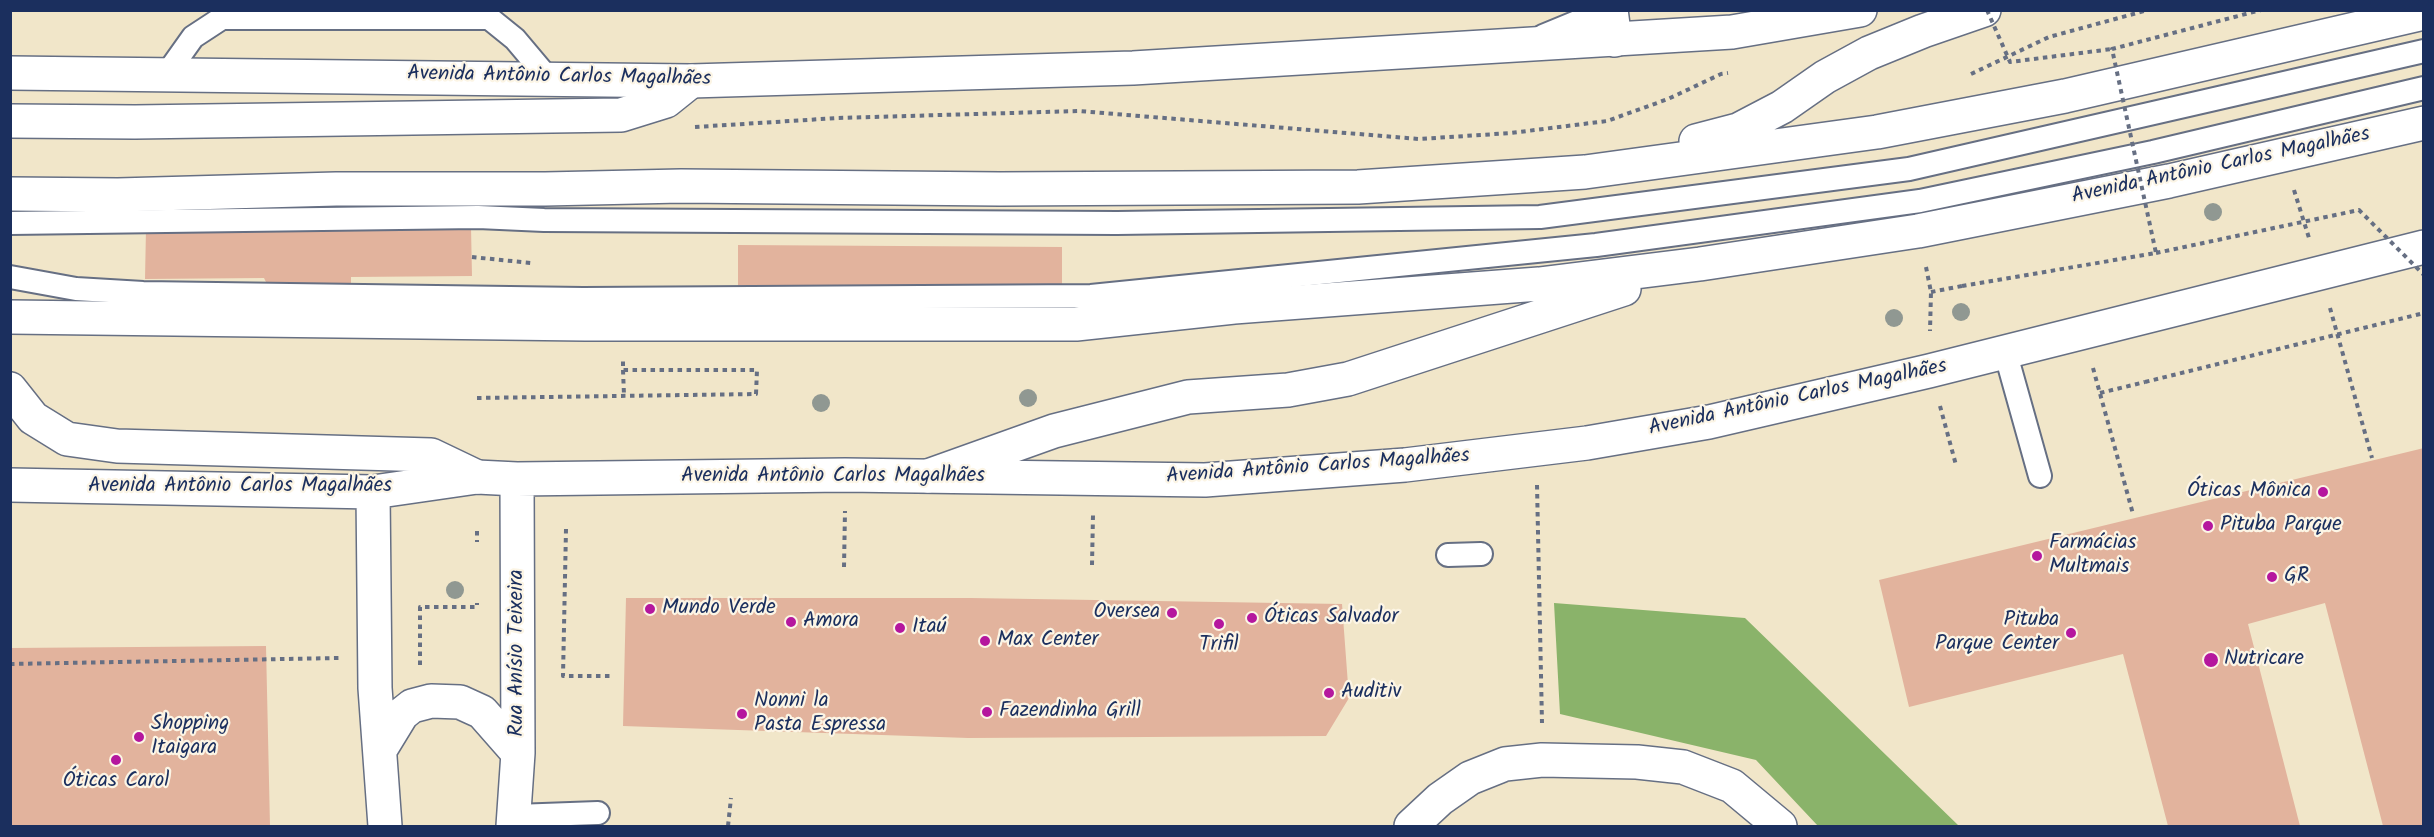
<!DOCTYPE html>
<html>
<head>
<meta charset="utf-8">
<style>
	body { margin:0 }
	#map { position:relative; width:2434px; height:837px; overflow:hidden; background:#f1e6c9; font-family:Kalam,sans-serif }
	canvas { display:block }
	.frame { position:absolute; inset:0; border:12px solid #1b2f5e; pointer-events:none }
</style>
</head>
<body>
<div id="map">
<canvas width="2434" height="837"></canvas>
<div class="frame"></div>
</div>
<script>
const ctx = document.querySelector('canvas').getContext('2d');
ctx.lineJoin = 'round';
function paint(path, color) {
  ctx.fillStyle = color;
  ctx.fill(path, 'evenodd');
}
function toPath(rows) {
  const path = new Path2D();
  for (const r of rows) {
    path.moveTo(r[0], r[1]);
    for (let i = 2; i < r.length; i += 2) path.lineTo(r[i], r[i + 1]);
  }
  return path;
}
function trace(path, color, width, dash) {
  ctx.strokeStyle = color;
  ctx.lineWidth = width;
  ctx.lineCap = dash ? 'butt' : 'round';
  ctx.setLineDash(dash || []);
  ctx.stroke(path);
}
function drawText(font, color, halo, rows, align = 'center') {
  ctx.font = font + ' Kalam,sans-serif';
  ctx.lineWidth = 4.5;
  ctx.setLineDash([]);
  ctx.textBaseline = 'middle';
  ctx.strokeStyle = halo;
  ctx.fillStyle = color;
  for (const [text, x, y, turn = 0] of rows) {
    ctx.save();
    ctx.translate(x, y);
    ctx.rotate((+turn || 0) * Math.PI / 180);
    ctx.textAlign = isNaN(turn) ? turn : align;
    if (halo) ctx.strokeText(text, 0, 0);
    ctx.fillText(text, 0, 0);
    ctx.restore();
  }
}
paint(toPath([
	[1554,603,1745,618,1959,826,1818,826,1756,760,1560,714]
]), '#8ab36a');
paint(toPath([
	[471,227,472,276,351,277,351,285,267,284,264,278,145,279,146,229],
	[738,245,1062,247,1062,294,738,295],
	[2424,448,2424,826,2383,826,2325,603,2248,624,2300,826,2168,826,2123,654,1909,707,1879,580],
	[626,598,971,598,1342,604,1349,698,1326,736,968,738,623,726],
	[266,646,270,826,10,826,10,648]
]), '#e2b39d');
const service = toPath([
	[1543,36,1606,10],
	[166,75,193,37,222,18,489,18,515,39,547,77],
	[10,223,478,217,544,220,1117,223,1540,217,1909,169,2424,51],
	[10,277,76,289,143,293,583,299,1091,296,1596,245,1920,201,2153,152,2424,88],
	[2005,351,2040,476],
	[1448,555,1481,554],
	[515,816,598,813]
]);
const minor = toPath([
	[1611,10,1615,40],
	[1411,826,1440,799,1470,778,1505,764,1542,760,1637,762,1683,767,1732,786,1780,826]
]);
const tertiary = toPath([
	[10,73,691,81,1133,68,1732,32,1860,10],
	[10,485,373,492,477,477,517,479,845,475,1205,480,1405,465,1587,443,1709,422,1929,371,2424,247],
	[373,492,375,688,385,826],
	[380,750,402,714,412,706,431,701,460,702,482,712,518,753],
	[513,826,518,753,517,479]
]);
const primary = toPath([
	[10,121,135,122,621,115,666,101,691,81],
	[1696,141,1738,130,1782,107,1825,77,1869,53,1923,31,1984,10],
	[10,194,118,195,336,189,545,189,681,186,1000,189,1358,187,1585,172,1877,132,2065,96,2424,13],
	[10,317,585,324,1076,324,1234,307,1539,284,1700,264,1918,231,2169,181,2424,123],
	[10,389,33,418,67,439,117,446,431,455,477,477],
	[928,476,1054,431,1188,397,1288,390,1348,379,1624,289]
]);
trace(service, '#666f83', 26);
trace(minor, '#666f83', 36);
trace(tertiary, '#666f83', 36);
trace(primary, '#666f83', 36);
trace(toPath([
	[1971,74,2049,37,2148,10],
	[695,127,838,118,1079,111,1419,139,1511,133,1607,121,1668,99,1721,74,1728,73],
	[2294,190,2309,238],
	[472,257,531,263],
	[1926,267,1931,292,1930,331],
	[1931,292,1962,286],
	[2330,308,2372,458],
	[2093,368,2133,514],
	[623,370,624,395],
	[2100,393,2145,382],
	[477,398,756,394,757,370,623,370,623,360],
	[1940,406,1956,465],
	[1537,485,1542,723],
	[566,529,563,676,613,676],
	[477,531,477,542],
	[1092,565,1093,515],
	[844,567,845,511],
	[10,664,339,658],
	[420,665,420,607,477,607,477,603],
	[728,826,731,798]
]), '#666f83', 4, [4.5, 4.5]);
trace(service, '#fff', 22);
trace(minor, '#fff', 33);
trace(tertiary, '#fff', 33);
trace(primary, '#fff', 33);
trace(toPath([
	[1987,10,2010,62,2112,49],
	[2156,253,2359,210,2424,275],
	[1962,286,2156,253,2112,49,2261,10],
	[2145,382,2424,313]
]), '#666f83', 4, [4.5, 4.5]);
ctx.fillStyle = '#909892';
for (const [x, y] of [
	[2213,212],
	[1961,312],
	[1894,318],
	[1028,398],
	[821,403],
	[455,590]
]) {
  ctx.beginPath();
  ctx.arc(x, y, 9, 0, 2 * Math.PI);
  ctx.fill();
}
for (const [x, y, r, color] of [
	[2323,492,6,"#b5179e"],
	[2208,526,6,"#b5179e"],
	[2037,556,6,"#b5179e"],
	[2272,577,6,"#b5179e"],
	[650,609,6,"#b5179e"],
	[1172,613,6,"#b5179e"],
	[1252,618,6,"#b5179e"],
	[791,622,6,"#b5179e"],
	[1219,624,6,"#b5179e"],
	[900,628,6,"#b5179e"],
	[2071,633,6,"#b5179e"],
	[985,641,6,"#b5179e"],
	[2211,660,8,"#b5179e"],
	[1329,693,6,"#b5179e"],
	[987,712,6,"#b5179e"],
	[742,714,6,"#b5179e"],
	[139,737,6,"#b5179e"],
	[116,760,6,"#b5179e"]
]) {
  const dot = new Path2D();
  dot.arc(x, y, r, 0, 2 * Math.PI);
  ctx.fillStyle = color;
  ctx.fill(dot);
  trace(dot, '#fcf5e5', 2);
}
drawText('21px', '#1b2f5e', '#fcf5e5', [
	["Avenida Antônio Carlos Magalhães",559,78,1],
	["Avenida Antônio Carlos Magalhães",2221,167,-12],
	["Avenida Antônio Carlos Magalhães",1798,399,-12],
	["Avenida Antônio Carlos Magalhães",1318,468,-4],
	["Avenida Antônio Carlos Magalhães",833,477],
	["Avenida Antônio Carlos Magalhães",240,487],
	["Rua Anísio Teixeira",518,653,-90]
]);
drawText('21px', '#1b2f5e', '#fcf5e5', [
	["Óticas Mônica",2311,492,"right"],
	["Pituba Parque",2220,526],
	["Farmácias",2049,544],
	["Multmais",2049,568],
	["GR",2284,577],
	["Mundo Verde",662,609],
	["Oversea",1160,613,"right"],
	["Óticas Salvador",1264,618],
	["Pituba",2059,621,"right"],
	["Parque Center",2059,645,"right"],
	["Amora",803,622],
	["Itaú",912,628],
	["Max Center",997,641],
	["Trifil",1219,646,"center"],
	["Nutricare",2224,660],
	["Auditiv",1341,693],
	["Nonni la",754,702],
	["Pasta Espressa",754,726],
	["Fazendinha Grill",999,712],
	["Shopping",151,725],
	["Itaigara",151,749],
	["Óticas Carol",116,782,"center"]
], 'left');
</script>
</body>
</html>
